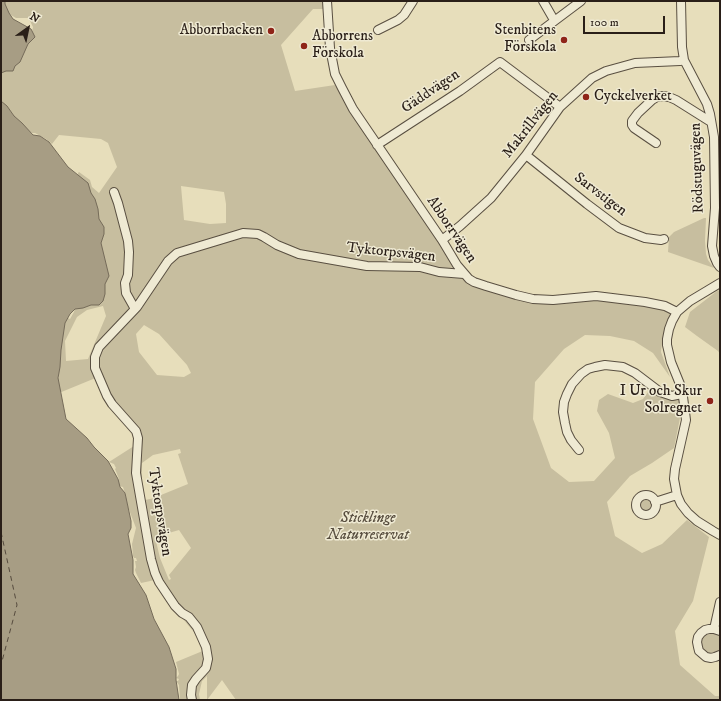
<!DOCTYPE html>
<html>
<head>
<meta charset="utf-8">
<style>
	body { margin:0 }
	#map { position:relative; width:721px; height:701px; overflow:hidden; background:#e7debb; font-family:"IM FELL DW Pica",serif }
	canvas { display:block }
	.frame { position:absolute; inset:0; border:2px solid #2a1f18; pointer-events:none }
	.north { position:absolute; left:8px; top:8px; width:40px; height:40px; -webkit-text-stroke:3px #efead3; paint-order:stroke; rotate:33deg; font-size:11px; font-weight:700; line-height:16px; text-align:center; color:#2a1f18 }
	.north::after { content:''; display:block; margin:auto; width:14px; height:18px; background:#2a1f18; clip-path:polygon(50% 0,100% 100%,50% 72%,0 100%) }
	.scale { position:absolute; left:583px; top:16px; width:82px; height:18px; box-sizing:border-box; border:2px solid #2a1f18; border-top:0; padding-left:5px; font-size:12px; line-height:14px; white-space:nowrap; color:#2a1f18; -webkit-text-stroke:3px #efead3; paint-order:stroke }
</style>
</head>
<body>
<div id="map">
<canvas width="721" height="701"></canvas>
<div class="frame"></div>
<div class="north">N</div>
<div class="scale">100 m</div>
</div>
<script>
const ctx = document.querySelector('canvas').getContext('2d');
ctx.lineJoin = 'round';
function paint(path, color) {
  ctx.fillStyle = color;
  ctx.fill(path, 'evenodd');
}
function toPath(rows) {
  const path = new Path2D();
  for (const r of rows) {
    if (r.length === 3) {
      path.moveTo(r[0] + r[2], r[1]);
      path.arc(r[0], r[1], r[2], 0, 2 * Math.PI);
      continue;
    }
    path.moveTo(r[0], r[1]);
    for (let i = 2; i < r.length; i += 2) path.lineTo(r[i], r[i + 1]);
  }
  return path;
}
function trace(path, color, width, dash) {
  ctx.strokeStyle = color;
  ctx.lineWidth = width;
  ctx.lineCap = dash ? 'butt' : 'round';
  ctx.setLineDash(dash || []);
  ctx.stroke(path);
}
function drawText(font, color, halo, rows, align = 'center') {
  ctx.font = font + ' "IM FELL DW Pica",serif';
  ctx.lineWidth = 3;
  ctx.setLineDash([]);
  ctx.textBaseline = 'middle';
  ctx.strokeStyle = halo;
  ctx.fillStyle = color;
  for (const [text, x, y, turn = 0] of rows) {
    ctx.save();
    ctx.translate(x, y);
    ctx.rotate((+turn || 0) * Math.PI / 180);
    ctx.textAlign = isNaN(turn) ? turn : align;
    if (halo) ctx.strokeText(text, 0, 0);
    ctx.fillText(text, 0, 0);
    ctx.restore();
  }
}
paint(toPath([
	[2,1,323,1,323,9,313,9,281,45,295,91,335,85,352,113,463,278,478,287,503,296,533,301,599,299,645,305,667,310,671,314,663,335,661,352,670,377,653,353,634,341,610,336,585,335,564,349,535,382,533,419,551,468,569,482,594,481,615,458,609,433,597,411,599,400,608,394,633,403,643,399,651,388,679,400,681,413,674,448,652,463,630,476,607,502,615,536,642,553,662,544,687,520,709,537,693,601,675,631,680,665,715,696,720,696,720,700,236,700,222,680,207,700,207,676,202,681,199,694,200,700,180,700,179,685,176,681,178,681,179,679,176,678,178,676,179,674,176,662,205,650,193,631,173,607,155,580,141,583,136,573,135,570,136,567,135,561,137,561,136,558,134,558,133,556,132,544,136,528,128,507,125,495,126,493,125,493,123,487,119,486,118,482,119,479,115,469,116,468,114,464,109,462,134,446,133,431,98,377,59,393,57,380,59,377,56,373,63,323,68,318,70,319,74,312,75,306,93,299,78,173,79,172,90,180,92,187,99,193,117,167,108,143,101,139,59,135,52,144,46,139,35,133,32,133,17,123,12,113,1,100,1,70,32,32,33,27,30,21,28,18,16,18,9,14],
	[181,186,224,192,226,204,226,223,210,224,184,220],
	[103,306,106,316,88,359,66,361,65,341,77,317,87,310],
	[144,325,159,334,187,365,191,373,184,377,157,375,139,352,136,334],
	[180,449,181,453,178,454,188,484,161,495,160,497,145,500,142,484,142,463,153,455],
	[179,530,191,548,169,575,171,579,169,580,160,558,155,537],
	[704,218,706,218,705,241,706,254,708,260,714,268,668,252,669,237,674,232],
	[720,290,720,354,718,351,697,336,685,327,690,312,717,291],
	[646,506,7],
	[711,632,718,635,720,636,720,651,713,655,703,652,700,641,704,635]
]), '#c7be9f');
const water = toPath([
	[1,1,5,1,5,4,9,13,13,19,31,29,35,37,28,44,20,62,15,66,13,71,6,71,1,73,1,1],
	[1,101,7,106,14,116,22,123,33,135,40,136,49,142,68,167,88,183,91,193,95,199,98,209,99,219,104,227,104,234,101,243,109,276,105,284,105,294,103,301,99,305,91,305,83,308,75,309,70,314,65,323,61,350,60,367,58,378,66,419,87,438,94,447,108,461,118,479,120,487,125,493,131,521,131,528,128,534,133,560,133,574,146,595,154,619,169,647,176,669,176,680,179,700,1,700,1,101]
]);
paint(water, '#a79d84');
trace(water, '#756b59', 1);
trace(toPath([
	[1,532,17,605,1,665]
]), '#564b3e', 1, [5, 4]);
const minor = toPath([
	[327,1,330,48,335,74,342,88,353,109,442,240,457,265,469,279,474,282,486,286,516,295,533,299,553,300,596,296,645,302,665,306,677,312,690,301,720,283],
	[543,1,554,20],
	[681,1,682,47,684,60,707,104,710,114,714,137,715,208,712,246,714,256,717,263,720,267],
	[378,30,398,20,404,15,413,1],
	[529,40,581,1],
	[656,143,634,128,632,125,632,121,638,113,652,100,657,97,663,96,669,97,676,100,711,122],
	[377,145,460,91,500,62,560,107],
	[526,155,587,204,619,228,645,238,661,240,664,239],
	[114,192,118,203,128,241,129,252,128,275,125,283,126,293,135,309],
	[442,240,460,226,491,198,526,155,560,107,592,78,606,71,635,63,680,61,684,60],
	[677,312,672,321,669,329,667,339,667,345,671,362,682,389,686,420,675,469,674,479,677,495,681,504,688,513,697,521,713,531,720,535],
	[579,450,571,440,567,432,565,423,563,412,564,402,567,394,572,384,581,374,588,369,595,367,605,365,623,367,635,373,660,392,672,396,682,394],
	[646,505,10],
	[655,502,677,495],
	[714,629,720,602],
	[720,631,714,629,709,629,705,630,701,633,698,637,697,642,698,647,699,651,706,657,711,658,715,657,720,655],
	[192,700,191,695,192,685,196,679,206,668,208,659,206,647,197,627,189,617,182,613,175,606,159,582,155,573,151,559,136,473,138,438,136,431,112,404,107,396,95,368,95,357,99,347,137,307,168,261,177,253,243,233,258,234,264,237,277,245,299,254,367,266,420,267,439,272,464,274]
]);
trace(minor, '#594f41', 10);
trace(minor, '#efead3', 8);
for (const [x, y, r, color] of [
	[271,31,4,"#8f2418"],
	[564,40,4,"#8f2418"],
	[304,46,4,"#8f2418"],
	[586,97,4,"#8f2418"],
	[710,401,4,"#8f2418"]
]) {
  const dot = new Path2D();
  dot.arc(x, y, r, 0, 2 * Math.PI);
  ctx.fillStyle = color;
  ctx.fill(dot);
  trace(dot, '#efead3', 1.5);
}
drawText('15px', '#2a1f18', '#efead3', [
	["Abborrbacken",263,31],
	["Stenbitens",556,31],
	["Förskola",556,48],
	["Abborrens",312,37,"left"],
	["Förskola",312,54,"left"],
	["Cyckelverket",594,97,"left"],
	["I Ur och Skur",702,392],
	["Solregnet",702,409]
], 'right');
drawText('15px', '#2a1f18', '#efead3', [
	["Gäddvägen",431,92,-34],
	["Makrillvägen",531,125,-52],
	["Rödstuguvägen",698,168,-92],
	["Sarvstigen",600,195,37],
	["Abborrvägen",451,230,56],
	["Tyktorpsvägen",391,253,6],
	["Tyktorpsvägen",159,512,81]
]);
drawText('italic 15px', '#594f40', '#efead3', [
	["Sticklinge",368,519],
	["Naturreservat",368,536]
]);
</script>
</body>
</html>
